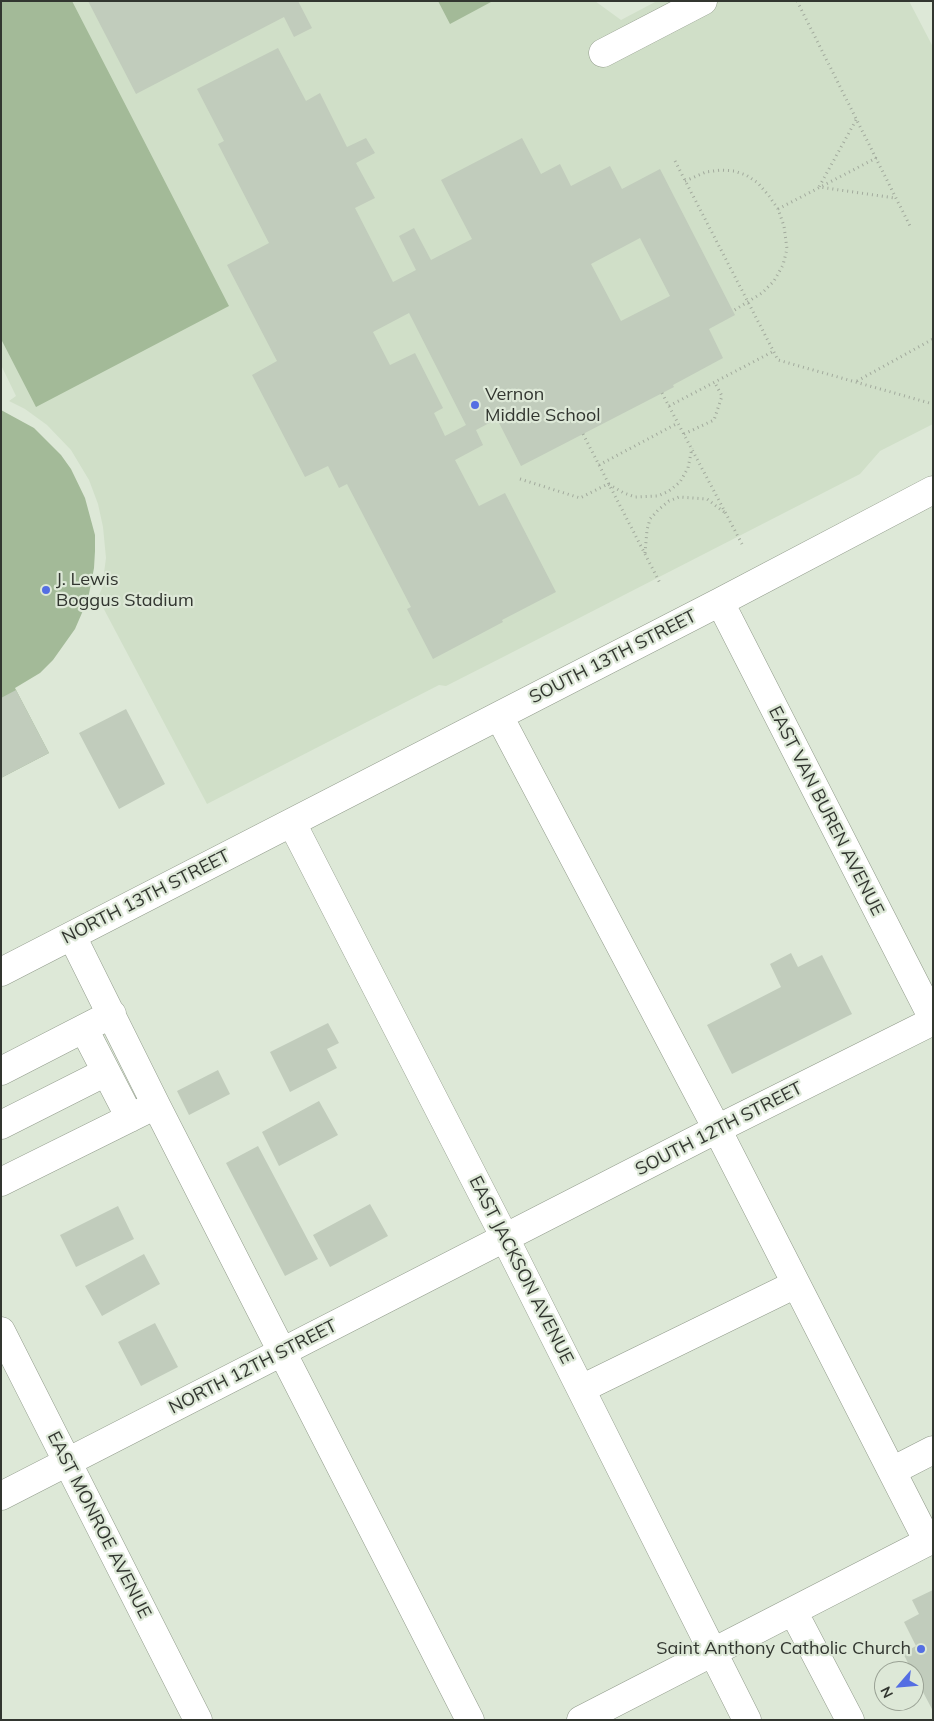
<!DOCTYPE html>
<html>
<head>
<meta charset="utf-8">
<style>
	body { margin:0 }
	#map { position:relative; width:934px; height:1721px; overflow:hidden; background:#dde8d7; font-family:Mulish,sans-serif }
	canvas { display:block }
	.frame { position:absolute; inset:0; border:2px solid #323630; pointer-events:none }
	.north { position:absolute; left:874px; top:1661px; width:50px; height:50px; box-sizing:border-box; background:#dde8d7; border:1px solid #99a194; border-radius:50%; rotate:243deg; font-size:14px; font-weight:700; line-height:20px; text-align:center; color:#323630 }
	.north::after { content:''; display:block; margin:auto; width:18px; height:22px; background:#546ee3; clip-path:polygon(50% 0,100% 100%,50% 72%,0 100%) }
</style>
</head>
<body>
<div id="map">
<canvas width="934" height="1721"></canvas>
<div class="frame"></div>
<div class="north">N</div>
</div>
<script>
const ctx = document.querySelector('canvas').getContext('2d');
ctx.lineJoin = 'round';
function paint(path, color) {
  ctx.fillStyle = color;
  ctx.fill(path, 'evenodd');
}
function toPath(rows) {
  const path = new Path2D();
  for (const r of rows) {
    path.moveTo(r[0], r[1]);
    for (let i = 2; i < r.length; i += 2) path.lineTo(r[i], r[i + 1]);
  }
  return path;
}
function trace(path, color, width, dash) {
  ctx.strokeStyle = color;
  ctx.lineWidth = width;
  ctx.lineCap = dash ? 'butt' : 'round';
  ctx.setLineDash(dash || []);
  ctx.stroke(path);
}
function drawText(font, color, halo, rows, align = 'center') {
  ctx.font = font + ' Mulish,sans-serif';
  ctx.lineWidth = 4.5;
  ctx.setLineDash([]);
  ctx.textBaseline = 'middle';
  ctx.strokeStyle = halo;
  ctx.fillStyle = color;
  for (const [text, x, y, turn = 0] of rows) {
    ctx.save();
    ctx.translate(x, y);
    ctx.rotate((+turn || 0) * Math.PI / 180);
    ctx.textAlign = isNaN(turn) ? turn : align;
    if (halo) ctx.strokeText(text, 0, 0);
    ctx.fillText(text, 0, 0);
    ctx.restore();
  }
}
paint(toPath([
	[1,1,595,1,621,20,657,1,909,1,933,47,933,424,880,451,860,474,507,655,446,686,439,685,207,804,98,598,102,588,106,558,103,527,98,504,89,480,71,450,47,425,25,409,9,401,16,396,1,365]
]), '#d0dfc8');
paint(toPath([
	[1,1,72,1,229,306,36,407,1,339],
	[438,1,490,1,491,2,450,24],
	[1,410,34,428,61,455,71,469,85,498,95,535,95,551,94,568,88,599,75,629,53,660,40,673,15,688,49,753,1,778]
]), '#a3ba98');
paint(toPath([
	[88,1,298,1,312,28,294,37,284,17,136,94],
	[278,48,306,101,320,93,347,147,366,138,375,153,356,163,375,198,355,208,393,282,416,270,399,236,414,228,431,260,472,239,441,180,522,138,541,174,560,164,571,186,610,166,622,189,660,169,735,315,709,329,723,358,673,385,674,387,521,466,497,419,476,430,483,445,455,460,479,506,505,493,556,592,502,620,503,622,433,659,407,609,411,607,347,484,339,488,328,466,305,477,252,375,277,361,227,265,269,243,218,144,224,141,197,89],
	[640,238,670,296,621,321,591,264],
	[409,313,466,425,445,436,434,413,443,408,415,353,390,365,373,332],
	[16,690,49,753,1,778,1,698],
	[126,709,165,784,119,809,79,733],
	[791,953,798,967,822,955,852,1014,732,1074,707,1025,781,987,770,964],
	[328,1023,339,1043,327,1049,337,1068,290,1092,270,1052],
	[218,1070,230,1094,189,1115,177,1091],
	[319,1101,338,1135,279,1166,262,1132],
	[258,1146,318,1259,285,1276,226,1163],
	[370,1204,388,1236,330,1267,313,1235],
	[118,1206,134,1239,76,1267,60,1235],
	[144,1254,160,1284,102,1316,85,1286],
	[155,1323,178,1367,141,1386,118,1342],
	[933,1590,933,1711,914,1675,914,1671,912,1671,903,1653,916,1646,904,1622,919,1614,912,1600]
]), '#c1ccbc');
const minor = toPath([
	[603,53,703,1],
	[720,602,933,1019],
	[499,716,717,1129,928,1542],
	[292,823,505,1238,747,1720],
	[72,936,156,1105,470,1720],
	[1,972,720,602,933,490],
	[84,1029,130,1118],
	[1,1071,112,1014],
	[1,1125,106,1072],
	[1,1182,156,1105],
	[1,1331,198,1720],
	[581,1389,796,1284],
	[892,1471,933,1450],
	[1,1496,717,1129,933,1021],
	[793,1611,850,1720],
	[581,1720,933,1539]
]);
trace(minor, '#919b8b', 29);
trace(toPath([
	[797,1,910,226],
	[856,120,819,187,895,198],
	[675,161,778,360,933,404],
	[685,181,706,172,721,170,734,171,746,175,758,183,769,196,778,209,784,226,787,249,783,265,774,281,762,293,733,311],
	[778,209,880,156],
	[857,381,933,339],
	[662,393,742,544],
	[669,406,774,351],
	[583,434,661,585],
	[684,434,714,420,722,396,715,383],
	[599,465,678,423],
	[520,479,580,498,608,484,624,493,635,497,658,496,669,491,680,482,688,468,692,448],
	[645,553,647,530,650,519,658,510,669,501,679,497,707,499,724,512]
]), '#a2aa9d', 3, [1, 4]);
trace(minor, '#fff', 28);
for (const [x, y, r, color] of [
	[475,405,5,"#546ee3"],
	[46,590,5,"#546ee3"],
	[921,1649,5,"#546ee3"]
]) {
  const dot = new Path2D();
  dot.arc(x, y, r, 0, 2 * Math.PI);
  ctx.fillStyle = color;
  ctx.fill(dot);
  trace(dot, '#dde8d7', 2);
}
drawText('18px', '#323630', '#dde8d7', [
	["Vernon",485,395],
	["Middle School",485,416],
	["J. Lewis",56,580],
	["Boggus Stadium",56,601],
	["Saint Anthony Catholic Church",911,1649,"right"]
], 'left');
drawText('18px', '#323630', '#dde8d7', [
	["SOUTH 13TH STREET",613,657,-27],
	["EAST VAN BUREN AVENUE",826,811,63],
	["NORTH 13TH STREET",146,897,-27],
	["SOUTH 12TH STREET",719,1129,-27],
	["EAST JACKSON AVENUE",521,1270,63],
	["NORTH 12TH STREET",253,1367,-27],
	["EAST MONROE AVENUE",99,1525,63]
]);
</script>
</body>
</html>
